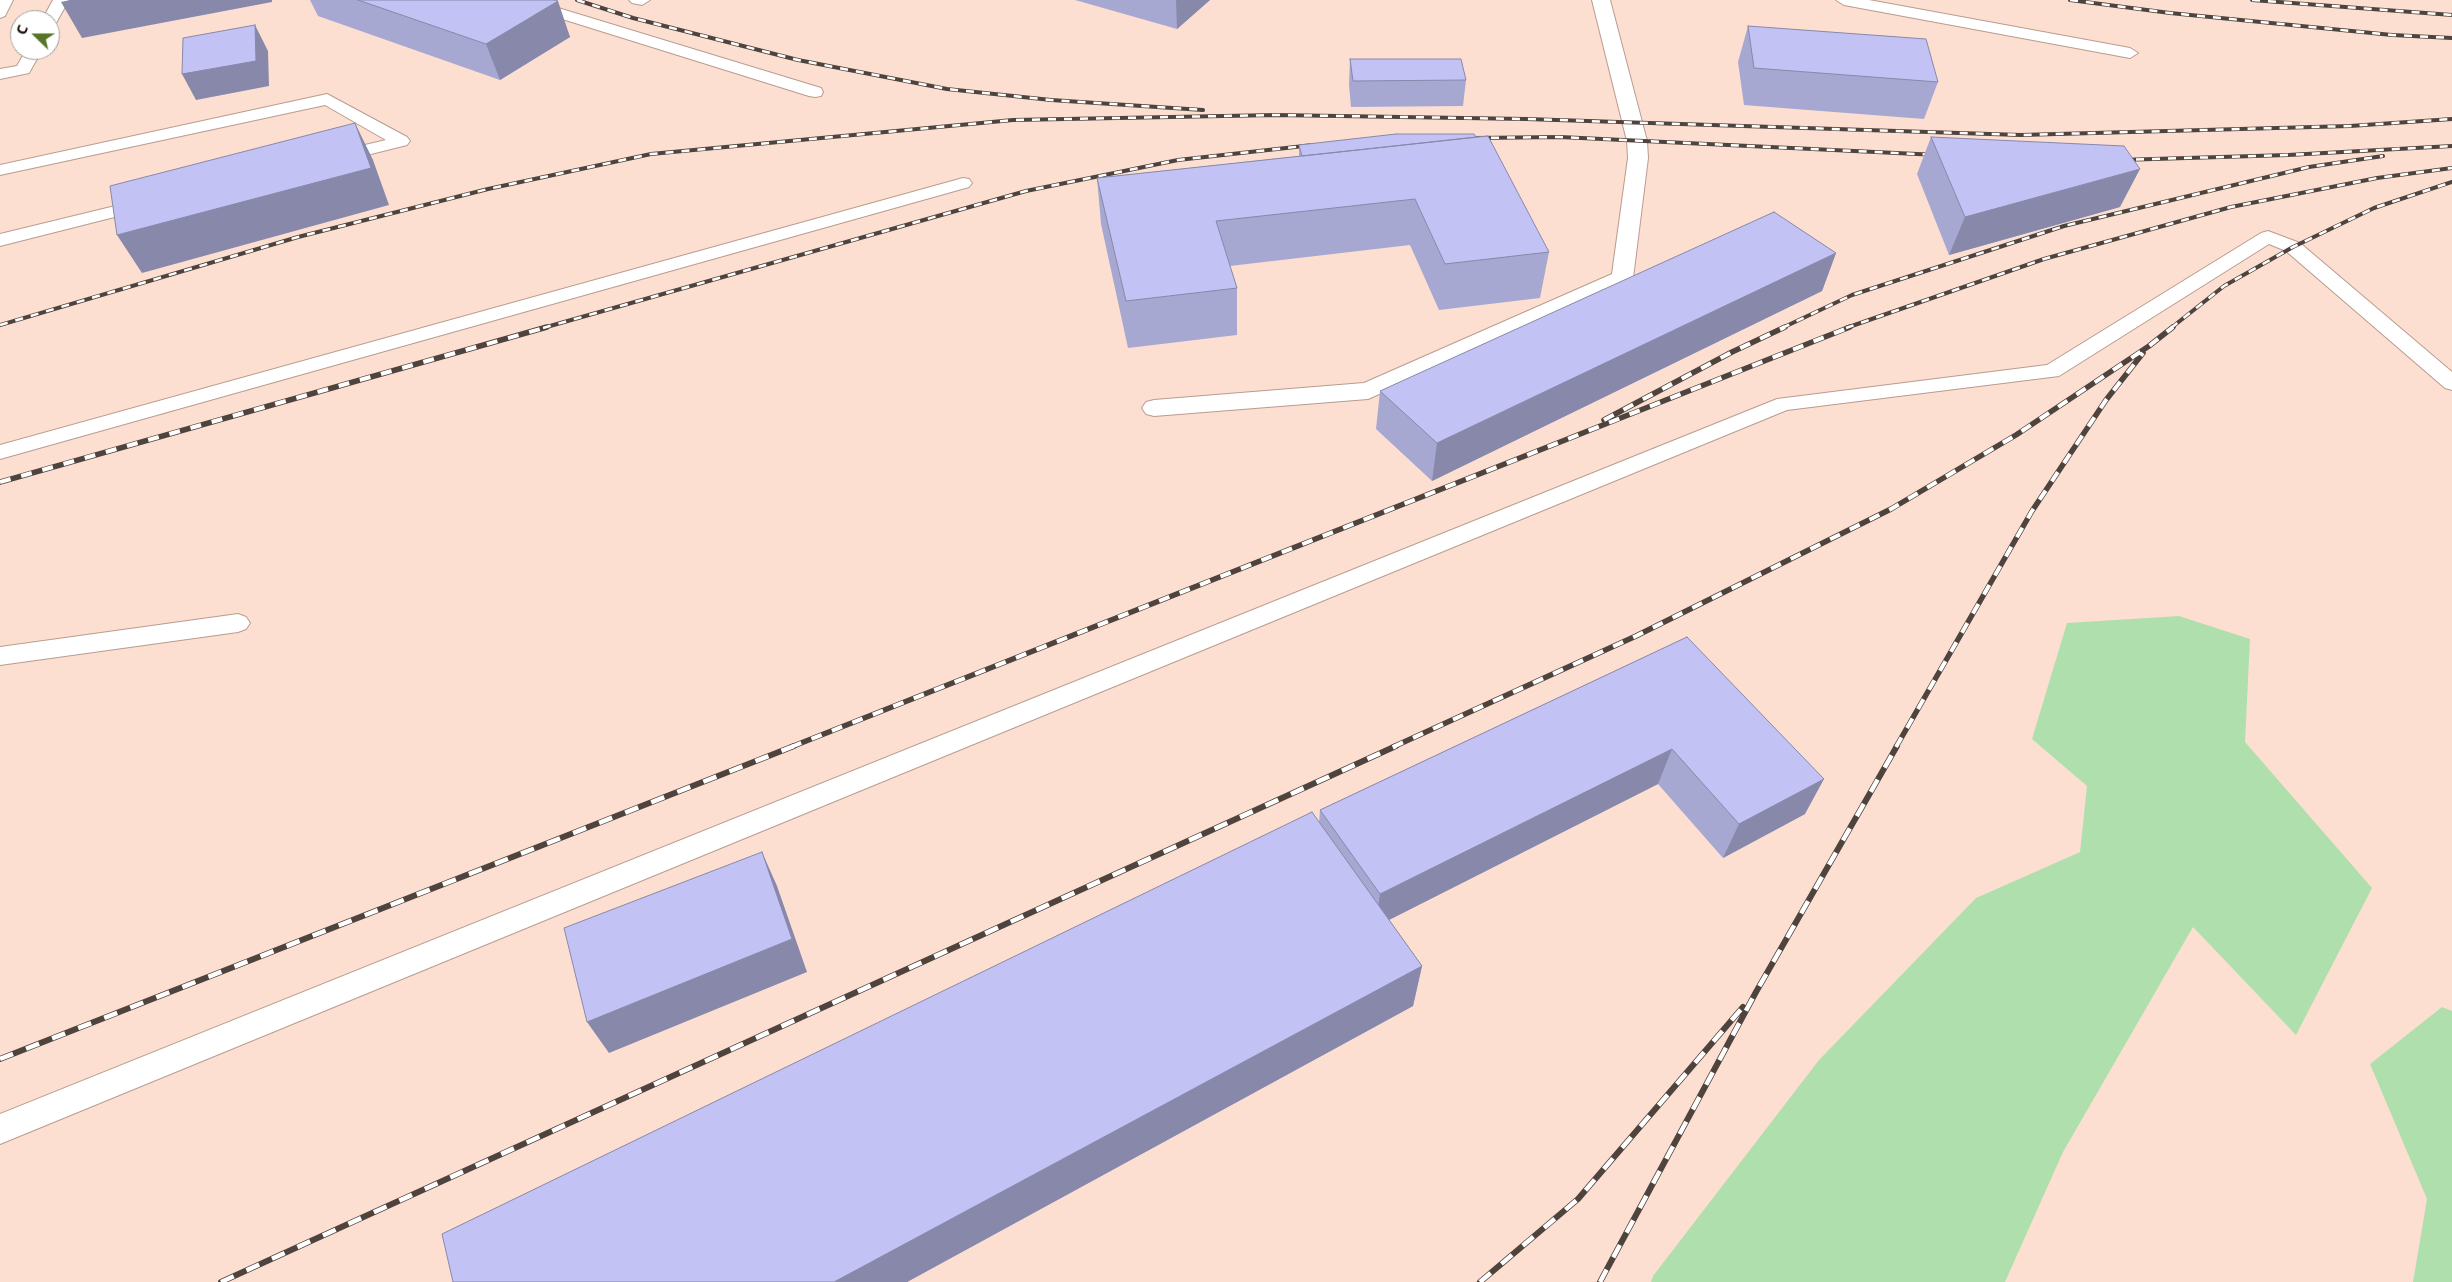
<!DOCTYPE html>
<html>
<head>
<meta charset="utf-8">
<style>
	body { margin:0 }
	#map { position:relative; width:2452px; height:1282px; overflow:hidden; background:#fdebe3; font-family:"Noto Sans",sans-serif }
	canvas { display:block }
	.north { position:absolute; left:10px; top:10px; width:50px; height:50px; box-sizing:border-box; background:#fff; border:1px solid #a29e9c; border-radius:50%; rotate:292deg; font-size:14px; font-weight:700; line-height:20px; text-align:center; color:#160d08 }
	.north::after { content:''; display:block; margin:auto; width:18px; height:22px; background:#587428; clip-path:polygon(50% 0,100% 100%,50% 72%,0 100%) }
</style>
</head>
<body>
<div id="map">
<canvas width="2452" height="1282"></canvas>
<div class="north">С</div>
</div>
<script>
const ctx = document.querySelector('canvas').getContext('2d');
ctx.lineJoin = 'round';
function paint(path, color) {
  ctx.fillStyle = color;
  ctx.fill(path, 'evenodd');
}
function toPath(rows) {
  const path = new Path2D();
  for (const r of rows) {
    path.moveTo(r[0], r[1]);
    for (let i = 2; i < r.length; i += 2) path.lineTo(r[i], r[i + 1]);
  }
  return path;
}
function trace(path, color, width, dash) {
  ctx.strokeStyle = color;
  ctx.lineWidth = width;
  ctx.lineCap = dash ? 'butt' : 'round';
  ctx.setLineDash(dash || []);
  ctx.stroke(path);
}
paint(toPath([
	[0,0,2452,0,2452,1282,0,1282],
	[20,20,50,20,50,50,20,50]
]), '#fddfd2');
paint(toPath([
	[2179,616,2250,639,2245,742,2372,888,2296,1035,2193,927,2063,1152,2005,1282,1651,1282,1653,1276,1819,1060,1976,898,2080,852,2087,786,2032,739,2067,623],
	[2442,1007,2452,1011,2452,1282,2413,1282,2427,1199,2370,1064]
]), '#b0dfae');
const service = toPath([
	[0,0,13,0,5,16,0,18,0,0],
	[53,0,69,0,56,23,50,25,50,20,42,20,53,0],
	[508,0,532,0,821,88,823,92,821,96,815,97,809,96,511,3,508,0],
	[629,0,650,0,642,5,632,3,629,0],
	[1836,0,1869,0,2130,48,2138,53,2130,58,1844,5,1836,0],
	[26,50,42,50,29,73,0,79,0,69,17,66,26,50],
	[327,94,407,137,410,141,407,145,343,161,331,161,328,157,331,153,386,140,325,105,0,175,0,165,327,94],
	[963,178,969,179,972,183,969,187,0,459,0,445,963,178],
	[144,199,150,200,153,204,150,208,0,246,0,234,144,199],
	[2268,231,2300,243,2452,372,2452,390,2445,388,2286,251,2269,244,2059,376,1787,410,0,1144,0,1114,1777,399,2047,365,2261,233,2268,231],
	[238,614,246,617,250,623,246,629,238,632,0,665,0,647,238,614]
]);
const minor = toPath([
	[1592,0,1610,0,1647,141,1648,158,1633,278,1630,283,1368,399,1154,416,1146,414,1142,408,1146,402,1154,400,1364,383,1612,274,1628,158,1627,141,1592,0]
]);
trace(service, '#b89c8f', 2);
trace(minor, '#b89c8f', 2);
paint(service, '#fff');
paint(minor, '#fff');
const railFar2 = toPath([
	[577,0,633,18,798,60,947,89,1051,100,1203,110],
	[2070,0,2170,13,2392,35,2452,38],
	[2252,0,2452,15],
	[1475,138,1560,137,1938,155],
	[2120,160,2288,155,2452,146],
	[0,325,298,237,488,189,651,154,1013,120,1276,115,1526,119,2021,135,2350,126,2452,119],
	[543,328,1026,191,1178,160,1313,145],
	[1782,328,1852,295,2064,226,2309,167,2383,156],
	[1846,328,2044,259,2231,207,2377,178,2452,168],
	[2171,328,2224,286,2293,247,2374,208,2452,182]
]);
const railFar1 = toPath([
	[1604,420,1732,352,1785,327],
	[0,482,547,327],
	[791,747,1850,327],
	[1393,747,1636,636,1891,509,2016,435,2149,346,2173,327],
	[1896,747,2032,511,2106,400,2143,353]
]);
const rail = toPath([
	[0,1059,794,746],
	[221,1282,1396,746],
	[1480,1282,1578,1199,1743,1007],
	[1600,1282,1756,992,1897,746]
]);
trace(railFar2, '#4e433d', 4);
trace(railFar1, '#4e433d', 5.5);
trace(rail, '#4e433d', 6);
trace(railFar2, '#fff', 2.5, [8]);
trace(railFar1, '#fff', 4, [11]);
trace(rail, '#fff', 4.5, [14]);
paint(toPath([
	[310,0,554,0,570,37,500,80,318,16],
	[1075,0,1210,0,1177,29],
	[1748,26,1938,82,1924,119,1744,105,1738,62],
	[1350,59,1466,80,1463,106,1351,107,1349,85],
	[1931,137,2120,207,1949,255,1917,174],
	[1299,145,1549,252,1540,298,1439,310,1410,245,1230,266,1237,288,1237,335,1128,348,1101,224,1097,178,1299,156],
	[1836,253,1822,291,1432,481,1376,429,1380,391],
	[1687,637,1805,814,1723,858,1658,784,1389,920,1422,966,1413,1006,907,1282,453,1282,1319,823,1320,810]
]), '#a7a8d2');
paint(toPath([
	[70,0,272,0,272,2,82,38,61,2],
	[1176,0,1210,0,1177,29],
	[558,1,570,37,500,80,486,44],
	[255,25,268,51,269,86,196,100,182,74],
	[355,123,373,160,389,205,142,273,117,235],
	[2140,169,2120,207,1949,255,1965,217],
	[1836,253,1822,291,1432,481,1437,443],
	[1672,749,1658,784,1375,927,1380,894],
	[1824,779,1805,814,1723,858,1739,824],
	[762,852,777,886,807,972,609,1053,587,1022],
	[1422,966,1413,1006,907,1282,834,1282]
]), '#8888ab');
const building = toPath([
	[358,0,554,0,558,1,486,44,358,0],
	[255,25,256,61,182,74,183,38,255,25],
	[1748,26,1926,39,1938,82,1754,68,1748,26],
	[1350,59,1461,59,1466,80,1353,81,1350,59],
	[355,123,371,168,117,235,110,186,355,123],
	[1396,134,1474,134,1476,137,1302,156,1299,145,1396,134],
	[1488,136,1549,252,1445,264,1415,199,1216,221,1237,288,1126,301,1097,178,1488,136],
	[1931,137,2124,146,2140,169,1965,217,1931,137],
	[1774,212,1836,253,1437,443,1380,391,1774,212],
	[1687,637,1824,779,1739,824,1672,749,1380,894,1320,810,1687,637],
	[1312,812,1422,966,834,1282,453,1282,442,1234,1312,812],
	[762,852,792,939,587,1022,564,928,762,852]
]);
paint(building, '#c2c3f4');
trace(building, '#8888ab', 1);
</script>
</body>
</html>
